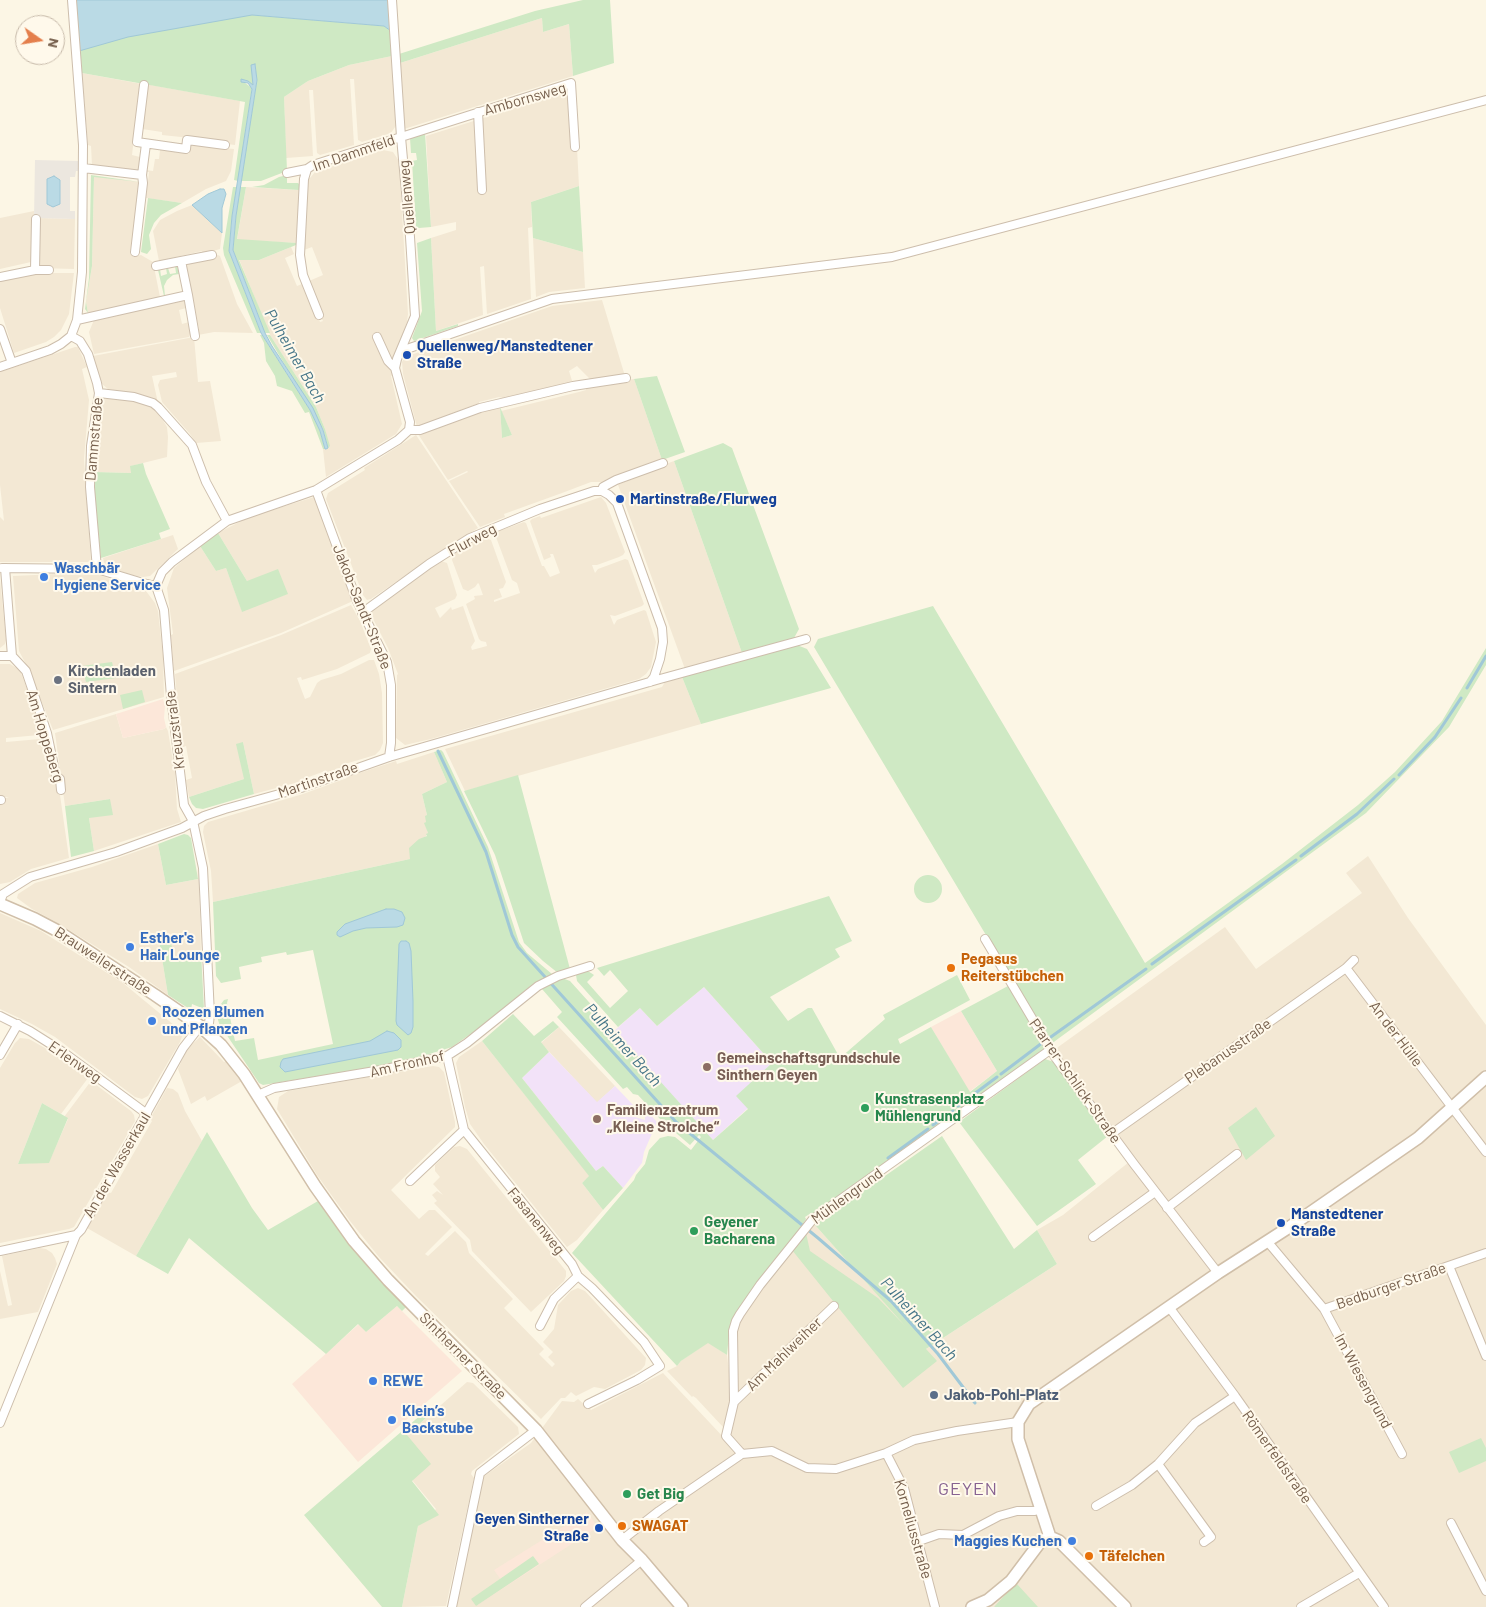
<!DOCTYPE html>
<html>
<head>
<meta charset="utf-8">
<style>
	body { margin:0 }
	#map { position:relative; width:1486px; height:1607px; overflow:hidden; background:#fcf6e5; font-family:Barlow,sans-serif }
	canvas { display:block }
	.north { position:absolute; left:15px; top:15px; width:50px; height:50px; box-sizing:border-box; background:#fff9eb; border:1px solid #c8bbab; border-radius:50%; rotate:103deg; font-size:14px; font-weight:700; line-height:20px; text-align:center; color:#755e4b }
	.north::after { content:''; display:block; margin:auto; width:18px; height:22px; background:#e47f4c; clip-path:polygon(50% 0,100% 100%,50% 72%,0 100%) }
</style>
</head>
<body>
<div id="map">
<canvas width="1486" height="1607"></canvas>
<div class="north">N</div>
</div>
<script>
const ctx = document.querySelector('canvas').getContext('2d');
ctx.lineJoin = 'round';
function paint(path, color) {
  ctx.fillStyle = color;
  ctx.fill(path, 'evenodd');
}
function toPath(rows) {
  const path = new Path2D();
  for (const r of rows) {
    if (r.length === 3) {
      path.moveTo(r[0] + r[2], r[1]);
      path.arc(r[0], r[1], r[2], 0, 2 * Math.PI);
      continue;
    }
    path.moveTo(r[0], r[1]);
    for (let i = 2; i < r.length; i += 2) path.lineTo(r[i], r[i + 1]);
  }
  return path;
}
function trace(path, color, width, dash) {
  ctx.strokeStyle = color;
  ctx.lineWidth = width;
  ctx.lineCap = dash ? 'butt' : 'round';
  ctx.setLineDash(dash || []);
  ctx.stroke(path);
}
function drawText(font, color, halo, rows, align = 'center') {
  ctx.font = font + ' Barlow,sans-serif';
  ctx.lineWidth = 4;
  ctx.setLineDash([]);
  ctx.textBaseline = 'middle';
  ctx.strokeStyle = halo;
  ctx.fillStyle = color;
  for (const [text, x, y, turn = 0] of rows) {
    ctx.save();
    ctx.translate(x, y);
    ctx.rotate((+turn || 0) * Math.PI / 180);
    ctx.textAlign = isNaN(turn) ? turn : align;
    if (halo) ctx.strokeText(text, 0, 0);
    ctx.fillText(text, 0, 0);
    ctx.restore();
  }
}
paint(toPath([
	[542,18,543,32,569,24,573,76,404,129,400,63],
	[392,56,397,124,391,133,362,142,358,140,354,79,350,79,354,145,320,155,317,153,313,90,309,90,313,156,286,158,284,97,308,81,349,65],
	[82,73,142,84,142,87,140,87,132,155,140,157,138,170,92,165,91,146,88,145],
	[145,84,240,101,235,145,219,143,219,141,162,135,162,132,142,129],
	[569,91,577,148,579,186,531,202,532,227,528,228,531,299,487,314,484,266,480,267,483,315,436,331,431,238,456,230,456,222,431,227,426,136],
	[191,145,234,149,231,171,226,181,206,189,182,203,146,198,149,172,146,172,146,170,153,171,155,159,159,159,160,150,189,154],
	[383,150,393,152,399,161,408,314,407,322,393,359,389,360,375,337,381,354,382,354,393,375,391,376,402,424,396,434,326,477,323,449,328,448,325,429,316,407,270,335,239,259,259,260,291,247,294,254,285,258,297,286,302,284,316,317,318,316,320,322,323,321,320,315,323,314,309,281,323,275,312,247,304,250,308,178,310,178,315,172],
	[94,176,140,182,130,254,133,254,133,257,141,255,153,262,160,297,88,313,86,302,92,266],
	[246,187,299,190,297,243,237,240],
	[192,205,222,233,220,249,203,254,202,251,159,261,153,231,160,220,177,211],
	[34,211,33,259,31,262,0,269,0,218],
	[39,218,75,219,74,269,38,268],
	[533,238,583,252,585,288,549,292,536,297],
	[218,255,220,256,237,304,253,333,214,332,198,335,196,329,199,329,184,263],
	[38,273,74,273,69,314,61,330,54,337,46,342,14,353,0,308,0,281],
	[184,300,186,308,179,310,182,324,189,322,191,332,189,337,94,354,89,332,94,320],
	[602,300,625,376,592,381,577,366,569,371,573,384,506,399,499,397,479,402,479,403,417,427,403,374,402,362,405,357,552,306],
	[194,337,198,382,210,381,221,441,196,443,190,434,162,402,158,385,160,380,177,377,176,372,152,376,158,403,150,398,108,389,102,384,93,356],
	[75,347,78,347,87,367,82,369,89,400,84,459,91,562,0,562,0,517,4,521,0,485,0,372],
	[634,379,662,460,603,482,591,482,562,493,504,514,505,517,480,527,449,481,468,472,467,471,448,480,418,434,480,410,500,407,502,438,512,435,501,411,579,392,586,390,585,386],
	[120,397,125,398,126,401,135,400,148,404,158,412,167,427,168,437,167,457,131,466,131,473,94,472,101,415,100,400],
	[416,435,478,528,435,555,371,599,367,600,363,595,326,499,328,493,365,470,364,468],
	[674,461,742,653,685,669,617,482],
	[314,497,353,601,281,633,174,671,171,635,173,634,167,588,174,568,200,546,216,571,226,568,242,611,287,594,247,581,218,533,247,518],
	[601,497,606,503,625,552,623,555,619,557,597,565,592,565,595,573,598,569,625,559,628,560,644,604,642,606,615,616,610,615,614,625,617,620,644,610,646,611,656,642,651,667,646,674,639,679,431,739,405,745,396,738,397,675,398,674,388,648,370,613,371,611,441,561,447,563,457,595,455,599,435,608,440,618,451,607,452,610,463,606,475,641,471,647,472,650,487,646,486,642,481,641,479,639,466,604,475,599,474,596,483,595,479,584,478,583,475,587,468,591,463,589,452,560,453,554,473,542,474,544,485,538,491,540,506,582,503,588,499,589,502,597,494,600,494,602,520,593,517,583,512,580,496,537,499,531,524,522,526,523,542,566,544,566,550,577,560,573,553,554,550,554,551,557,544,560,530,521,532,519,540,516,541,518],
	[173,535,178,549,150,576,143,577,132,575,105,566,103,558],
	[57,574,99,575,146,591,155,603,158,611,163,656,164,697,53,730,29,670,19,651,13,576],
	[0,579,6,640,5,644,0,648],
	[351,605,360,621,371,649,370,653,337,669,302,680,301,677,297,678,305,699,310,697,317,683,321,680,341,674,369,660,374,660,379,674,382,693,383,743,380,750,375,755,345,764,346,766,326,773,325,771,306,778,306,780,254,794,243,742,244,779,189,797,186,780,192,778,186,746,181,748,175,674,281,635],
	[0,664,10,664,20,670,42,730,39,735,6,738,6,742,40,739,46,743,52,778,50,783,58,781,69,858,31,869,10,882,0,884,0,803,2,799,9,797,0,797],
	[682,677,701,724,465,791,445,749,662,687,665,682],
	[116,714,123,738,164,729,166,727,168,731,175,773,177,809,181,822,94,851,89,818,110,799,65,806,55,733],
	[434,752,447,782,422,794,427,815,426,822,425,823,428,833,410,859,213,902,211,871,203,832,204,826,208,822,303,794,347,778,347,777,396,761,397,764],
	[158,844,166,885,198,879,197,868,199,879,201,952,176,960,159,940,168,995,129,967,56,922,32,909,17,898,18,894,35,883,92,867],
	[1368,856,1408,918,1486,1025,1486,1607,454,1607,480,1485,483,1477,531,1443,562,1401,574,1402,578,1399,591,1410,663,1373,726,1440,736,1402,735,1341,737,1323,790,1250,812,1224,815,1225,926,1349,1057,1264,1037,1230,1063,1215,1134,1158,1054,1050,1225,927,1256,969,1362,893,1346,873],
	[0,913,41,931,123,983,180,1030,182,1036,180,1042,148,1096,142,1099,135,1097,55,1037,32,1024,0,1009],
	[559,1027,615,1086,597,1103,541,1043],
	[200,1037,224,1062,226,1061,242,1081,207,1101,205,1096,191,1104,178,1069,187,1049],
	[20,1038,29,1039,45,1048,88,1078,61,1114,42,1103,18,1164,49,1162,68,1119,64,1117,91,1081,131,1111,134,1115,135,1121,74,1227,69,1229,0,1243,0,1068,15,1043],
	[482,1041,590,1176,582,1183,603,1210,577,1240,567,1247,484,1144,470,1124,465,1107,456,1063,459,1057],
	[433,1066,439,1067,444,1072,455,1122,455,1127,391,1190,419,1219,429,1210,435,1210,452,1227,425,1254,428,1256,455,1231,466,1242,469,1253,513,1299,504,1308,544,1349,539,1354,552,1367,555,1364,548,1357,553,1352,543,1342,554,1329,558,1305,571,1291,578,1288,585,1291,646,1358,645,1365,641,1370,605,1389,594,1387,576,1396,571,1392,565,1398,561,1398,541,1419,416,1296,379,1257,350,1221,317,1175,277,1109,279,1097,288,1091],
	[167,1088,173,1089,178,1093,185,1111,202,1141,136,1256,87,1228,108,1192,111,1193,152,1121,150,1119],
	[460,1146,467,1149,566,1271,566,1276,564,1281,531,1312,472,1251,470,1240,434,1203,437,1201,432,1195,437,1191,443,1195,433,1184,440,1177,435,1171,435,1165,454,1147],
	[40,1248,46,1249,52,1253,55,1258,57,1264,38,1312,0,1319,0,1271,8,1306,12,1305,2,1256],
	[708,1342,727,1355,732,1395,723,1427,696,1398,693,1396,692,1397,667,1371,677,1366,681,1361],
	[467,1382,473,1383,518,1427,519,1434,472,1471,471,1474,474,1478,446,1606,402,1607,418,1526,436,1509,412,1480,407,1435]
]), '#f3e8d4');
paint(toPath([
	[163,699,165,706,164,718,166,727,164,729,123,738,116,714],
	[961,1011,997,1071,969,1092,931,1027],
	[397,1306,462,1371,358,1462,292,1384,359,1324,366,1332],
	[587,1512,598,1527,476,1606,471,1599,501,1580,494,1570]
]), '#fce7d9');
paint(toPath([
	[35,160,79,161,79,171,76,171,75,177,70,177,70,211,75,211,75,219,34,218]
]), '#ece7df');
paint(toPath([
	[704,987,772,1063,737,1096,748,1108,713,1140,614,1031,640,1008,657,1026],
	[549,1052,597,1102,615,1086,636,1108,635,1117,645,1120,645,1109,657,1122,644,1152,642,1163,623,1188,603,1166,596,1171,522,1078]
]), '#f2e2f8');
paint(toPath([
	[76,0,384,26,391,31,392,56,349,65,308,81,284,97,287,171,261,181,241,181,257,80,255,65,253,86,248,81,241,80,252,88,238,181,234,180,245,102,82,73],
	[583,0,610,0,614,63,573,76,569,24,543,32,542,18,400,63,399,54,535,11],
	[425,133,431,227,419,228,416,227,412,161,417,160,416,153,411,153,410,138],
	[91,175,140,182,94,177,92,266,86,302,88,313,85,309,89,278],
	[287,175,287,183,298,183,300,185,299,190,252,187,264,185,279,177],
	[579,186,583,252,533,238,531,202],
	[233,187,237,187,232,216,229,251,261,333,257,333,224,255,223,248],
	[240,187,246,187,237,239,297,243,296,245,259,260,239,260,270,333,265,333,233,250,236,216],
	[148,198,182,203,161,215,154,223,149,235,151,249,147,254,141,252],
	[431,238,436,331,458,324,458,326,414,341,412,338,422,311,417,243],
	[175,266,177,266,179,274,173,275,167,280,164,286,165,296,164,296,158,270,160,269,161,276,167,274,166,268,168,268,170,274,176,273],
	[260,335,262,335,310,410,320,431,325,449,323,449,309,412,305,413,292,391,277,386,275,376,266,361,264,343],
	[267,335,270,335,316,407,325,429,330,446,328,448,323,429],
	[657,376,685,452,662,460,634,379],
	[500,407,512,435,502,438],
	[723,443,732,448,799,629,794,638,742,653,674,461],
	[143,463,146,474,170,529,159,533,161,539,101,558,94,503,94,472,131,473,130,466],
	[218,533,247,581,278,569,288,594,242,612,226,568,216,571,200,546],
	[933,606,1145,963,1282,864,1358,805,1395,772,1442,721,1486,648,1486,665,1449,727,1366,813,1051,1044,814,647,818,639],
	[797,645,807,649,831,688,701,724,682,677],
	[112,662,116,678,86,682,82,666],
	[142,690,145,702,123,709,120,695],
	[243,742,254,794,203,809,196,808,192,804,189,797,244,779,236,744],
	[441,750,443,752,488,847,519,942,527,953,552,974,534,983,479,1028,452,1047,404,1062,263,1085,259,1083,226,1034,223,1035,218,1020,218,1008,224,1000,228,999,227,1003,235,1041,254,1038,258,1060,333,1044,313,950,287,955,286,952,261,957,262,962,239,967,241,979,221,983,216,976,213,902,410,859,409,848,419,839,427,836,426,834,428,833,424,823,426,822,425,816,427,815,422,794,447,782,434,752],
	[518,775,570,969,558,973,543,961,524,943,495,855,464,791],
	[110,799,113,815,89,818,94,851,71,857,65,806],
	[184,834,188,835,191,838,198,879,166,885,158,844],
	[928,889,14],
	[829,896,852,941,835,949,840,957,770,997,788,1021,808,1008,812,1008,840,1058,885,1019,883,1015,957,975,970,1000,898,1039,900,1044,931,1027,970,1092,997,1071,961,1011,1008,986,1045,1048,876,1172,812,1216,811,1213,805,1217,806,1219,800,1229,730,1324,727,1355,708,1343,681,1361,677,1366,572,1253,634,1180,636,1175,645,1164,649,1150,660,1138,668,1136,675,1137,691,1150,701,1137,699,1135,690,1145,676,1133,672,1132,638,1095,633,1094,627,1087,623,1089,557,1017,562,1012,542,989,562,978,570,981,713,1140,748,1109,736,1096,772,1063,704,987,657,1026,640,1008,618,1027,577,981,576,975,578,973,586,970,591,973,594,975,587,982,610,1008,628,991,610,970,604,976,597,968],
	[169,937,176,960,201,952,204,1009,192,1004,191,1010,168,995,159,940],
	[513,1014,534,1036,553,1021,559,1027,541,1042,549,1052,522,1078,596,1171,603,1166,623,1188,603,1210,582,1183,589,1176,482,1041],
	[1045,1059,1054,1062,1108,1136,1078,1160,1096,1184,1037,1226,959,1122],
	[42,1103,68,1118,49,1163,18,1164],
	[1256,1107,1275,1136,1246,1160,1228,1128],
	[207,1132,252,1208,268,1230,318,1201,356,1251,407,1306,402,1311,397,1306,366,1332,358,1324,326,1354,189,1238,168,1274,136,1256],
	[942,1136,1014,1249,1037,1230,1057,1264,926,1349,937,1361,903,1388,792,1250,806,1233,810,1251,878,1298,905,1326,815,1225],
	[422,1414,426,1418,407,1435,431,1464,412,1481,439,1515,418,1526,402,1607,382,1607,304,1515],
	[1481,1438,1486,1448,1486,1461,1459,1473,1449,1452],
	[533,1556,539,1564,476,1606,471,1599],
	[1017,1584,1038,1607,994,1607,1004,1596]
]), '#cfe9c4');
const water = toPath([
	[76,0,389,0,391,31,384,26,252,15,128,37,79,51,76,0],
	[255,64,257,80,236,216,233,250,265,333,272,346,313,408,323,430,328,448,326,449,325,449,320,431,310,410,261,333,229,251,232,216,252,89,248,83,241,82,241,79,248,81,253,85,251,65,255,64],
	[54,176,60,180,60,204,53,207,47,204,47,179,54,176],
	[220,189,224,189,226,194,222,208,222,233,192,205,208,194,220,189],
	[386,909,394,909,402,912,405,918,403,925,397,927,366,928,353,931,340,937,337,935,337,932,345,924,386,909],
	[406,941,409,943,411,951,413,1001,413,1027,411,1033,408,1035,397,1025,396,1021,399,944,401,941,406,941],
	[387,1031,394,1033,401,1040,401,1047,398,1050,285,1072,280,1067,281,1062,283,1059,370,1041,387,1031]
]);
paint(water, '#badae5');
trace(water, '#a0c8d7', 1);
trace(toPath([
	[1467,688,1486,656],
	[438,751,486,852,512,935,518,947,676,1122,818,1238,891,1301,938,1354,975,1403],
	[1399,775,1435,737,1461,698],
	[1301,856,1357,814,1394,779],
	[1152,964,1296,860],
	[1048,1039,1146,969],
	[1001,1074,1042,1043],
	[958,1106,997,1077],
	[933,1125,953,1111],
	[888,1158,928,1129]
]), '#a0c8d7', 3);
const street = toPath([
	[144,85,137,142,186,149,187,140,225,145],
	[478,112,482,190],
	[83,168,142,175],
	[287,173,307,169],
	[135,252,143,183,142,175,146,144],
	[181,261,212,255],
	[156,266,181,261,188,295],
	[35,270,36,219],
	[0,277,35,270,49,270],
	[319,315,303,275,300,255,304,179,307,169,313,165,571,83,575,147],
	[77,320,188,295,195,336],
	[0,329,12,363],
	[71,336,80,341,88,354,97,383,99,393,91,446,90,487,97,569],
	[377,337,388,361,395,368],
	[401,351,552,299,892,257,1486,100],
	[0,367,50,350,61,344,71,336,77,320,82,272,83,145,72,0],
	[99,393,134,397,153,403,158,407,192,445,206,482,227,521],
	[409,430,420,430,480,408,573,386,626,378],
	[316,490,357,601,387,662,391,685,391,743,389,757],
	[602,491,603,487,616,480,663,463],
	[2,568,97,569,143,583,156,586],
	[5,568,12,656,26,671,47,733,56,776,60,779,61,790],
	[156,586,162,572,172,562,227,521,316,490,398,440,409,430,410,422,395,368,397,359,415,316,410,237,401,137,392,0],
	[156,586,164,610,171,696,184,805,193,821,203,868,210,1015,209,1023,205,1030],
	[362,613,429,564,470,538,540,509,594,491,602,491,609,495,617,503,662,628,663,642,660,659,654,677,650,682],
	[0,656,12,656],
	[0,800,1,800],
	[0,902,3,894,30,877,116,852,182,828,204,816,225,809,301,788,389,757,660,679,806,639],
	[985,939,1055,1057,1134,1164,1218,1273],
	[1346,968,1486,1152],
	[0,1016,30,1031,63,1052,147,1114],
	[0,1055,18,1024],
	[447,1056,464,1130,572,1264,578,1276,592,1288,644,1342,660,1366,637,1380,588,1404],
	[258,1095,274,1088,381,1070,447,1056,467,1043,538,986,558,976,590,966],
	[1111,1134,1346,968,1354,960],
	[410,1181,464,1130],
	[1167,1208,1237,1154],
	[1093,1237,1155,1192],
	[1267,1241,1324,1309,1402,1454],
	[0,1251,76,1235],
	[1449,1266,1486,1356],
	[1169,1307,1235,1396,1384,1607],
	[1324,1309,1486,1253],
	[540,1326,554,1299,578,1276],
	[734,1402,834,1306],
	[0,1423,76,1235,81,1230,183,1048,200,1026],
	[886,1453,904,1488,935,1607],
	[742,1454,726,1436,734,1402,733,1331,736,1321,740,1314,760,1285,813,1219,1050,1050],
	[1158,1464,1211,1537,1204,1542],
	[1096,1506,1132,1485,1158,1464,1195,1423,1235,1396],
	[1451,1523,1486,1591],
	[622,1540,659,1511,742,1454,772,1451,807,1468,836,1469,886,1453,914,1440,957,1431,1018,1422],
	[919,1541,939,1534,963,1535,999,1516,1017,1511,1035,1511,1041,1508],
	[452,1607,480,1473,536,1430],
	[585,1607,642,1560],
	[1301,1607,1359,1573]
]);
const secondary = toPath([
	[0,904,35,919,56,930,155,995,200,1026,221,1045,244,1074,315,1186,354,1241,388,1280,536,1430,622,1540,642,1560,682,1607],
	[1050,1537,1018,1439,1018,1422,1029,1404,1218,1273,1291,1226,1418,1138,1486,1077],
	[1050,1537,1059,1541,1125,1607],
	[972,1607,988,1600,1011,1581,1041,1541,1050,1537]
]);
trace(street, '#cdbeac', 10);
trace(secondary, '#d0bfa9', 14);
trace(street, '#fff', 8);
trace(secondary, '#fff', 11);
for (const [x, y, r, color] of [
	[407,355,5,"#1a4fb4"],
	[620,499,5,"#1a4fb4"],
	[44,577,5,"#3f7fe0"],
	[58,680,5,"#6b7280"],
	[130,947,5,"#3f7fe0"],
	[951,968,5,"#e8710a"],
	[152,1021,5,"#3f7fe0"],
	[707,1067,5,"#8d6e63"],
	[865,1108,5,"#2e9e5b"],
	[597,1119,5,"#8d6e63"],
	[1281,1223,5,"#1a4fb4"],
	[694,1231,5,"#2e9e5b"],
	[373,1381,5,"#3f7fe0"],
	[934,1395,5,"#5c6f8a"],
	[392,1420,5,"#3f7fe0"],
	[627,1494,5,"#2e9e5b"],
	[622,1526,5,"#e8710a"],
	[599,1528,5,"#1a4fb4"],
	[1072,1541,5,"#3f7fe0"],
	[1089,1556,5,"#e8710a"]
]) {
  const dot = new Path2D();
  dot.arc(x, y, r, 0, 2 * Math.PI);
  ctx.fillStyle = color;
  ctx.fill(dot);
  trace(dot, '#fff9eb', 2);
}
drawText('15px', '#755e4b', '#fff9eb', [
	["Ambornsweg",525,99,-16],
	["Im Dammfeld",354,153,-19],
	["Quellenweg",407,197,-95],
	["Dammstraße",94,439,-85],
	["Flurweg",472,540,-28],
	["Jakob-Sandt-Straße",362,607,68],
	["Kreuzstraße",175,730,-97],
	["Am Hoppeberg",45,736,73],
	["Martinstraße",318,780,-19],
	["Brauweilerstraße",103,961,33],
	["An der Hülle",1396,1034,53],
	["Plebanusstraße",1228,1051,-35],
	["Erlenweg",75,1062,35],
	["Am Fronhof",407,1064,-13],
	["Pfarrer-Schlick-Straße",1075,1081,55],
	["An der Wasserkaul",117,1165,-60],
	["Mühlengrund",847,1196,-36],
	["Fasanenweg",536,1221,51],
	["Bedburger Straße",1391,1286,-19],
	["Am Mahlweiher",784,1354,-44],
	["Sintherner Straße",463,1356,45],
	["Im Wiesengrund",1363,1381,62],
	["Römerfeldstraße",1277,1457,55],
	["Korneliusstraße",913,1529,74]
]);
drawText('bold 15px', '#164399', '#fff9eb', [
	["Quellenweg/Manstedtener",417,346],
	["Straße",417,363],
	["Martinstraße/Flurweg",630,499],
	["Manstedtener",1291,1214],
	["Straße",1291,1231],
	["Geyen Sintherner",589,1519,"right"],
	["Straße",589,1536,"right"]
], 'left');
drawText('bold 15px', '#366cbe', '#fff9eb', [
	["Waschbär",54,568],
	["Hygiene Service",54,585],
	["Esther's",140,938],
	["Hair Lounge",140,955],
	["Roozen Blumen",162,1012],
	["und Pflanzen",162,1029],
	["REWE",383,1381],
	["Klein’s",402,1411],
	["Backstube",402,1428],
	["Maggies Kuchen",1062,1541,"right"]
], 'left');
drawText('bold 15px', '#5b616d', '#fff9eb', [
	["Kirchenladen",68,671],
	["Sintern",68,688]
], 'left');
drawText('bold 15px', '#c56008', '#fff9eb', [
	["Pegasus",961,959],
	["Reiterstübchen",961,976],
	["SWAGAT",632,1526],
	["Täfelchen",1099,1556]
], 'left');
drawText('bold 15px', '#785e54', '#fff9eb', [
	["Gemeinschaftsgrundschule",717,1058],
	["Sinthern Geyen",717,1075],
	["Familienzentrum",607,1110],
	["„Kleine Strolche“",607,1127]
], 'left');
drawText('bold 15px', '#27864d', '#fff9eb', [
	["Kunstrasenplatz",875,1099],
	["Mühlengrund",875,1116],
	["Geyener",704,1222],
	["Bacharena",704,1239],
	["Get Big",637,1494]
], 'left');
drawText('bold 15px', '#4e5e75', '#fff9eb', [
	["Jakob-Pohl-Platz",944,1395]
], 'left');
drawText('italic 16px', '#457588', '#fff9eb', [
	["Pulheimer Bach",295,356,60],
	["Pulheimer Bach",623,1045,48],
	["Pulheimer Bach",919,1319,48]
]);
ctx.letterSpacing = '1px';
drawText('18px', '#876291', '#fff9eb', [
	["GEYEN",968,1489]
]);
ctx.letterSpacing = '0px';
</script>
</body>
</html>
